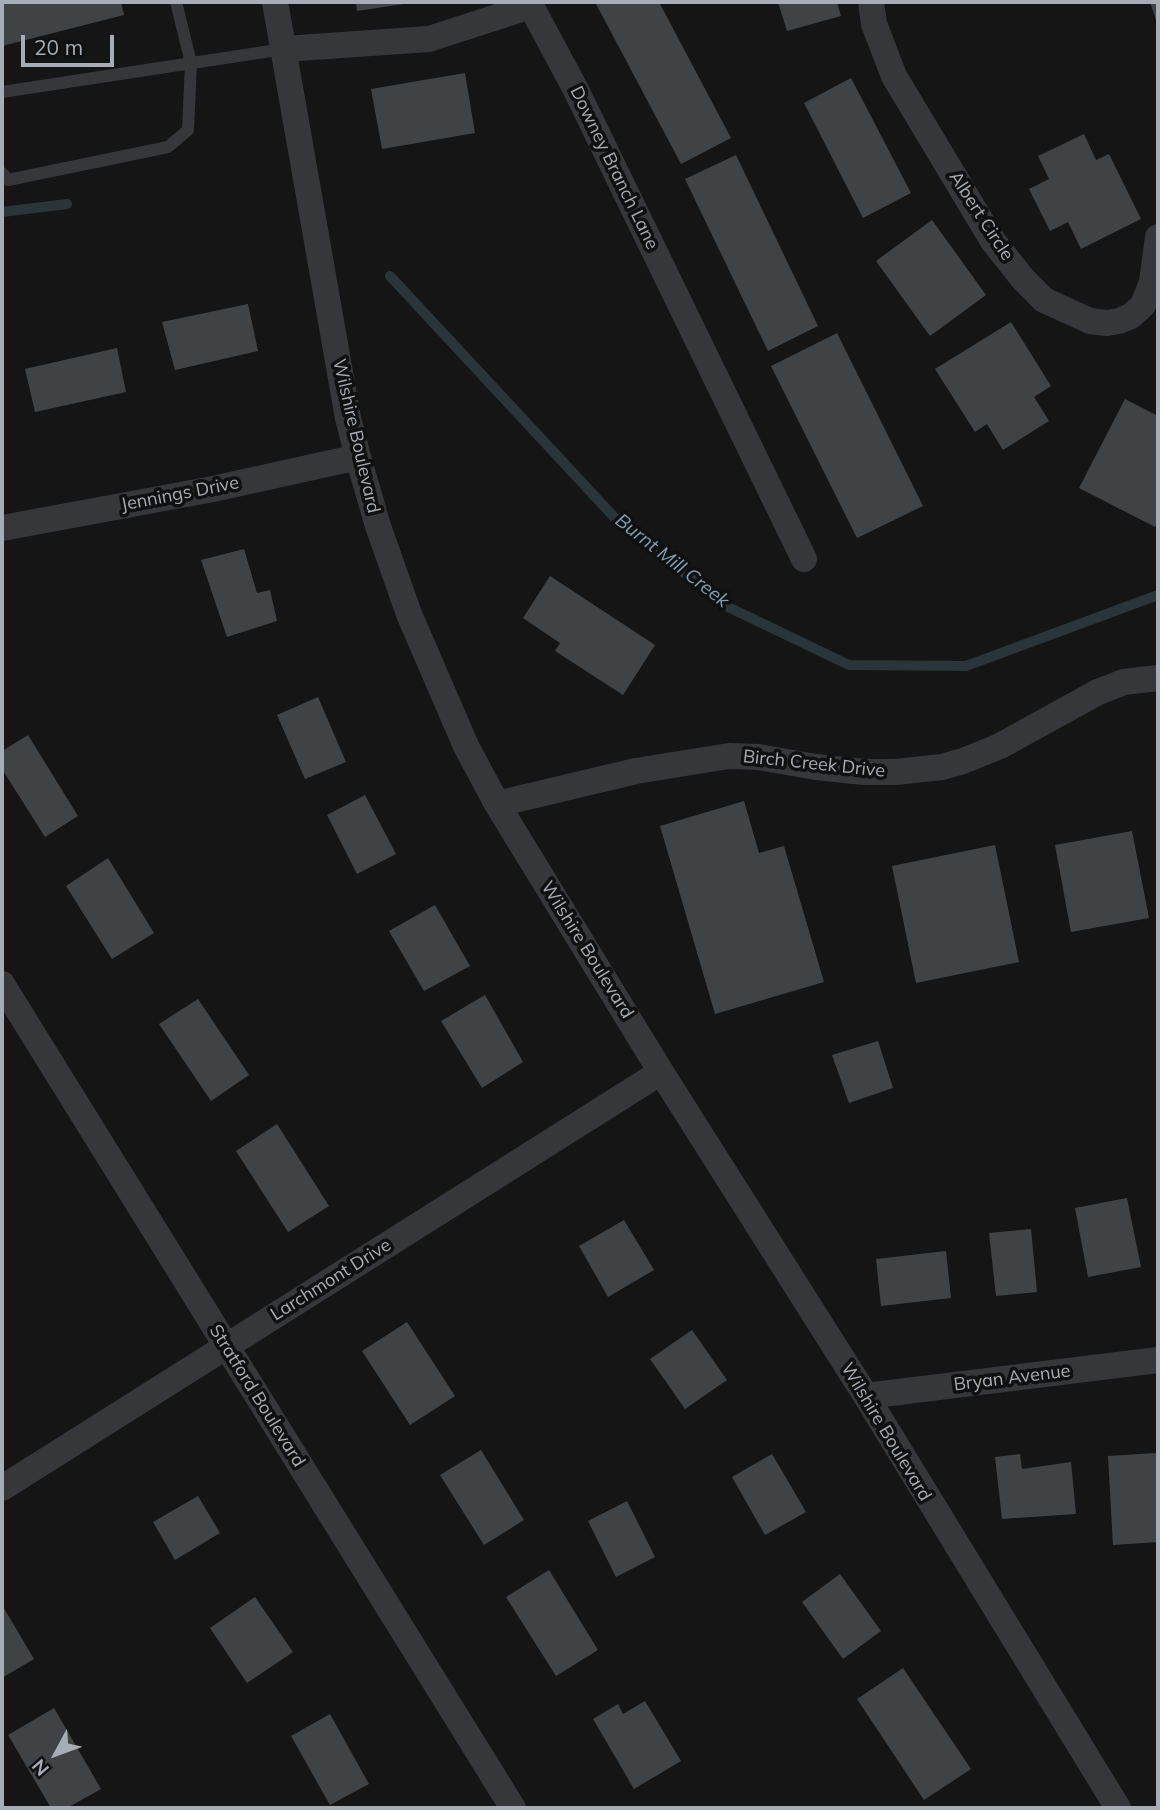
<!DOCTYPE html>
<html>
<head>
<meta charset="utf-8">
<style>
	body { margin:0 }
	#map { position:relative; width:1160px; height:1810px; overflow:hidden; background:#151516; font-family:Mulish,sans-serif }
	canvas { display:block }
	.frame { position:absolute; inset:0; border:4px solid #a6adb7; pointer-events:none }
	.north { position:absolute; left:21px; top:1719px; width:70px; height:70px; -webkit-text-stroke:5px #101011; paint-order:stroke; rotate:229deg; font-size:19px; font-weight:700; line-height:28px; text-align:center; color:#a6adb7 }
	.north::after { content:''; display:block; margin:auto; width:24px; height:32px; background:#a6adb7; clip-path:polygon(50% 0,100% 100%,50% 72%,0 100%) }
	.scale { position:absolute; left:21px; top:35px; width:93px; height:32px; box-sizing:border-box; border:4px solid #a6adb7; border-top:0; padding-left:9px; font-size:21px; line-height:24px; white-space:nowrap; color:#a6adb7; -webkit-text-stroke:5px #101011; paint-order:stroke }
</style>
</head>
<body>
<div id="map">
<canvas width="1160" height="1810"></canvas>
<div class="frame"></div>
<div class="north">N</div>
<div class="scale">20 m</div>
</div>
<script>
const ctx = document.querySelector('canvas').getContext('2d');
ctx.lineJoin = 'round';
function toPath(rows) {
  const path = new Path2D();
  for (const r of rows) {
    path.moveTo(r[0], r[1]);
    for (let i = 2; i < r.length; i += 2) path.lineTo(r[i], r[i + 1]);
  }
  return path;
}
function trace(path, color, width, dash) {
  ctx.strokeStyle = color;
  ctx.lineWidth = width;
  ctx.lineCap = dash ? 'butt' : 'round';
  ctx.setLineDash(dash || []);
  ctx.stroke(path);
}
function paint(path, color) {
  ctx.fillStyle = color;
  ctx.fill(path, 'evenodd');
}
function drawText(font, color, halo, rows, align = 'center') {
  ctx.font = font + ' Mulish,sans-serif';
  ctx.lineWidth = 7;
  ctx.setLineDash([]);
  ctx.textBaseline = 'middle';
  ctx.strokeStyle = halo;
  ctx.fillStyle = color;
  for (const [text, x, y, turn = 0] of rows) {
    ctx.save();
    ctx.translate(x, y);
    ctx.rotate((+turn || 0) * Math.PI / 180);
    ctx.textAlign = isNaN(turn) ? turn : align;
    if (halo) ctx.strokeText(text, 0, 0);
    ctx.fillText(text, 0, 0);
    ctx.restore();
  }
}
trace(toPath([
	[2,212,67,204],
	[390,276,615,518,726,606,849,665,966,666,1158,595]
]), '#2a353a', 10);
paint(toPath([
	[2,2,121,2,124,15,2,46],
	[356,2,410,2,410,3,357,11],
	[595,2,659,2,731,138,681,164],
	[778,2,837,2,841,16,787,31],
	[1150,2,1158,2,1158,26],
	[465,73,475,133,382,149,371,89],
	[851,78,911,193,863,218,804,103],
	[1084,134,1096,160,1109,154,1141,219,1081,249,1068,222,1050,231,1029,189,1049,179,1038,156],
	[736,155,818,326,768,351,685,179],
	[932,220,986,295,930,336,876,261],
	[248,304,258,351,175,370,162,322],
	[1011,322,1051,386,1034,397,1049,421,1003,450,987,424,975,432,935,369],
	[837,333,923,506,857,538,771,366],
	[117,348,126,392,35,412,25,369],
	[1125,399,1158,416,1158,522,1155,527,1079,488],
	[244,549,257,593,270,590,277,621,227,637,201,560],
	[550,576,655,645,623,695,555,651,560,643,523,618],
	[318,697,346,762,305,779,277,715],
	[28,735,78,816,45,837,2,769,2,751],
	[365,795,396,854,357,874,327,815],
	[744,801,759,853,784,846,824,982,715,1014,660,826],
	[1132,831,1149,918,1071,932,1055,845],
	[995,845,1019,962,916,983,892,866],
	[108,858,154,933,112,959,66,886],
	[435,905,470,966,424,991,389,931],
	[485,995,523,1062,482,1088,441,1021],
	[198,999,249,1075,211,1101,159,1024],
	[878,1041,893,1088,849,1103,832,1055],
	[277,1124,329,1206,288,1232,236,1151],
	[1127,1198,1141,1267,1088,1277,1075,1208],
	[624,1220,654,1270,608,1297,579,1246],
	[1031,1229,1037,1292,996,1296,989,1233],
	[946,1251,951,1298,881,1306,876,1259],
	[407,1322,455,1396,410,1425,362,1351],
	[692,1330,727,1380,685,1409,650,1359],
	[481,1450,524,1520,484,1545,440,1475],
	[1156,1453,1158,1542,1113,1545,1108,1456],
	[772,1454,806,1512,765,1535,732,1477],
	[1020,1454,1022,1469,1071,1462,1076,1514,1002,1519,995,1457],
	[198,1496,220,1533,175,1560,153,1522],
	[627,1501,655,1557,616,1577,588,1521],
	[549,1570,598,1650,556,1676,506,1597],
	[840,1574,881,1631,843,1659,802,1602],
	[255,1597,293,1652,247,1683,210,1628],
	[2,1605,34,1659,2,1678],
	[903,1668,971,1769,924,1800,857,1699],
	[645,1701,681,1761,634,1789,593,1719,618,1704,623,1714],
	[54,1708,101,1789,67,1808,51,1808,8,1735],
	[330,1714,369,1784,330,1805,291,1736]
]), '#404346');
trace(toPath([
	[2,92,284,49],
	[2,173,8,180,168,147,188,130,191,63,176,2]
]), '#35373b', 12);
trace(toPath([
	[275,2,348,418,358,457,378,526,409,614,466,746,497,804,661,1072,866,1396,1118,1808],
	[871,2,874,24,894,76,993,241,1023,279,1044,300,1090,321,1107,323,1119,321,1131,316,1143,305,1152,282,1158,237],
	[284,49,429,39,531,6,576,90,804,559],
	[2,528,213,489,358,457],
	[497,804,636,771,729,756,758,757,816,767,864,772,896,772,942,767,963,761,1000,746,1098,692,1124,682,1158,678],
	[2,984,513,1808],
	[866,1396,1158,1360],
	[2,1488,661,1072]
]), '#35373b', 26);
drawText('18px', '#a6adb7', '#101011', [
	["Downey Branch Lane",614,168,64],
	["Albert Circle",981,216,57],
	["Wilshire Boulevard",356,436,77],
	["Jennings Drive",180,494,-11],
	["Birch Creek Drive",814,764,6],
	["Wilshire Boulevard",587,950,58],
	["Larchmont Drive",331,1280,-32],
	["Bryan Avenue",1012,1378,-7],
	["Stratford Boulevard",257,1396,58],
	["Wilshire Boulevard",886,1432,59]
]);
drawText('italic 19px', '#7ca0b3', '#101011', [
	["Burnt Mill Creek",672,561,38]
]);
</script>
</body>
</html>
